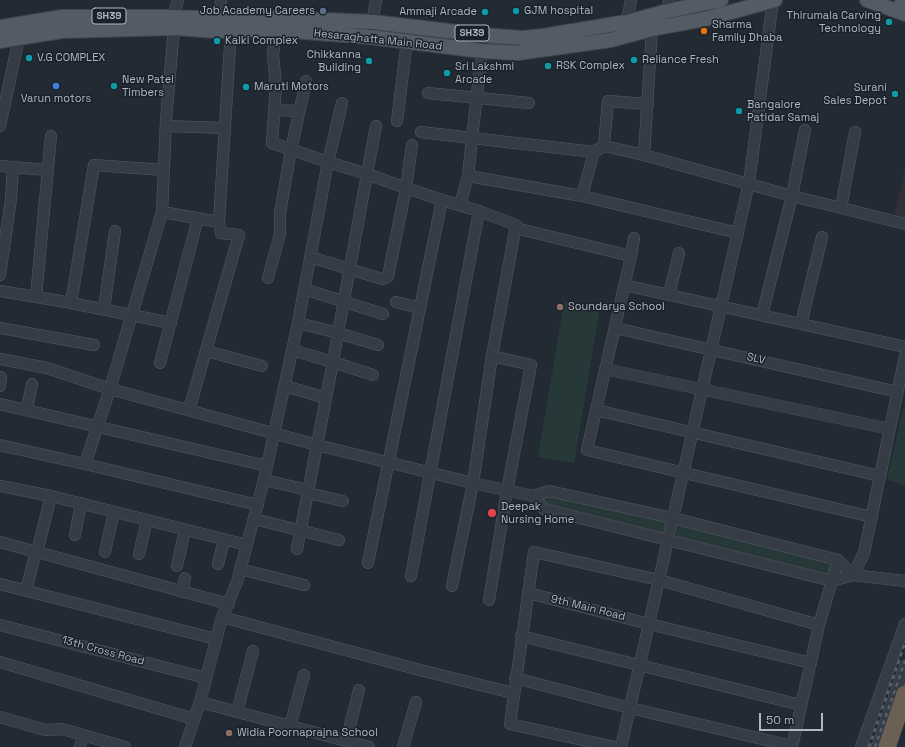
<!DOCTYPE html>
<html>
<head>
<meta charset="utf-8">
<style>
	body { margin:0 }
	#map { position:relative; width:905px; height:747px; overflow:hidden; background:#222a34; font-family:"Space Grotesk",sans-serif }
	canvas { display:block }
	.scale { position:absolute; left:759px; top:713px; width:64px; height:18px; box-sizing:border-box; border:2px solid #afb7c2; border-top:0; padding-left:5px; font-size:12px; line-height:14px; white-space:nowrap; color:#afb7c2; -webkit-text-stroke:3px #1a2129; paint-order:stroke }
</style>
</head>
<body>
<div id="map">
<canvas width="905" height="747"></canvas>
<div class="scale">50 m</div>
</div>
<script>
const ctx = document.querySelector('canvas').getContext('2d');
ctx.lineJoin = 'round';
function paint(path, color) {
  ctx.fillStyle = color;
  ctx.fill(path, 'evenodd');
}
function toPath(rows) {
  const path = new Path2D();
  for (const r of rows) {
    path.moveTo(r[0], r[1]);
    for (let i = 2; i < r.length; i += 2) path.lineTo(r[i], r[i + 1]);
  }
  return path;
}
function trace(path, color, width, dash) {
  ctx.strokeStyle = color;
  ctx.lineWidth = width;
  ctx.lineCap = dash ? 'butt' : 'round';
  ctx.setLineDash(dash || []);
  ctx.stroke(path);
}
function drawText(font, color, halo, rows, align = 'center') {
  ctx.font = font + ' "Space Grotesk",sans-serif';
  ctx.lineWidth = 3;
  ctx.setLineDash([]);
  ctx.textBaseline = 'middle';
  ctx.strokeStyle = halo;
  ctx.fillStyle = color;
  for (const [text, x, y, turn = 0] of rows) {
    ctx.save();
    ctx.translate(x, y);
    ctx.rotate((+turn || 0) * Math.PI / 180);
    ctx.textAlign = isNaN(turn) ? turn : align;
    if (halo) ctx.strokeText(text, 0, 0);
    ctx.fillText(text, 0, 0);
    ctx.restore();
  }
}
paint(toPath([
	[905,169,905,218,894,215]
]), '#302f3a');
paint(toPath([
	[564,302,600,308,574,463,538,457],
	[905,400,905,485,887,480],
	[552,494,667,519,664,536,549,506,541,497],
	[680,522,834,561,830,579,675,540]
]), '#263837');
const minor = toPath([
	[668,11,669,0],
	[173,17,178,0],
	[219,19,221,0],
	[627,22,631,0],
	[482,35,482,51,472,138,594,152],
	[370,37,376,0],
	[428,93,529,103],
	[342,103,328,162,367,174,338,333,378,345],
	[274,110,299,111],
	[397,121,407,41],
	[0,126,19,38],
	[166,126,225,128],
	[421,132,472,138,468,176,460,205],
	[604,146,608,101,648,104],
	[644,155,652,29],
	[0,166,47,170],
	[468,176,582,196,738,233],
	[582,196,594,152,604,146,644,155,792,196,841,208,855,132],
	[841,208,905,224],
	[162,212,219,222,231,30],
	[515,228,631,256,587,450,872,517],
	[631,256,634,238],
	[310,257,382,279,386,278,388,276,406,188,367,174,376,126],
	[0,275,11,199,13,167],
	[268,278,280,234,280,213,291,150,306,81],
	[624,285,905,347],
	[304,289,383,314],
	[0,291,66,302,171,323],
	[669,295,679,253],
	[36,297,51,136],
	[396,302,419,308],
	[71,303,94,165,164,170],
	[104,309,115,231],
	[762,315,792,196,805,130],
	[298,323,338,333,333,362,373,375],
	[801,324,822,237],
	[0,328,94,345],
	[615,328,898,392],
	[292,350,333,362,326,398],
	[206,351,262,366],
	[0,359,47,368,110,389,317,445,473,483,533,496,549,491,673,518,838,560,853,575],
	[160,363,198,218],
	[605,369,890,429],
	[0,386,1,377],
	[285,386,326,398,297,549],
	[0,404,267,466],
	[27,409,32,384],
	[189,410,239,235,221,233,219,222],
	[596,410,880,476],
	[0,445,85,464,258,505],
	[85,464,110,389,162,212,166,120,174,28],
	[264,480,308,490],
	[0,486,51,496,247,545],
	[308,493,343,501],
	[533,496,544,509,832,581,853,575,905,581],
	[254,519,339,540],
	[75,535,81,503],
	[0,542,229,604],
	[37,552,51,496],
	[105,552,114,512],
	[139,554,147,520],
	[368,563,442,200,406,188,412,145],
	[218,564,224,540],
	[177,566,185,530],
	[240,569,304,585],
	[853,575,864,553,905,356],
	[411,576,479,211,442,200],
	[0,584,216,639],
	[452,586,473,483,492,356,516,225,479,211],
	[26,591,34,559],
	[182,592,185,578],
	[528,593,649,624,811,663],
	[489,600,507,491,531,365,492,356],
	[222,617,420,670,513,693],
	[0,625,206,678],
	[521,636,801,705],
	[0,662,194,719],
	[515,678,630,708,792,746],
	[200,702,369,747],
	[237,712,253,651],
	[0,717,45,730,62,729,125,747],
	[290,726,304,675],
	[346,741,359,690],
	[80,747,83,736],
	[185,747,200,702,222,617,237,582,264,480,298,323,328,162,272,143,276,85,273,55,276,29],
	[403,747,416,702],
	[615,747,510,724,534,552,659,580,819,625],
	[621,747,749,183,773,0],
	[792,747,819,625,838,560],
	[861,747,905,624],
	[877,747,905,666]
]);
const major = toPath([
	[867,0,905,14],
	[902,0,905,1],
	[0,27,62,17,173,17,219,19,236,18,280,18,373,22,482,35,522,38,543,36,627,22,668,11,721,0],
	[0,41,62,31,174,28,217,31,276,29,305,32,370,37,482,51,518,53,611,40,652,29,705,19,775,0]
]);
const highway = toPath([
	[887,747,905,694]
]);
trace(minor, '#525a63', 12);
trace(major, '#3e454e', 16);
trace(highway, '#3f474f', 18);
trace(minor, '#353c45', 11);
trace(major, '#535b65', 14);
trace(highway, '#6a6053', 17);
trace(toPath([
	[869,747,905,643],
	[875,747,905,661]
]), '#57606c', 2.5, [4, 4]);
for (const [x, y, r, color] of [
	[323,11,4,"#5c6f8a"],
	[516,11,4,"#0f9aa8"],
	[485,12,4,"#0f9aa8"],
	[889,22,4,"#0f9aa8"],
	[704,31,4,"#e8710a"],
	[217,41,4,"#0f9aa8"],
	[29,58,4,"#0f9aa8"],
	[634,60,4,"#0f9aa8"],
	[369,61,4,"#0f9aa8"],
	[548,66,4,"#0f9aa8"],
	[447,73,4,"#0f9aa8"],
	[56,86,4,"#3f7fe0"],
	[114,86,4,"#0f9aa8"],
	[246,87,4,"#0f9aa8"],
	[895,94,4,"#0f9aa8"],
	[739,111,4,"#0f9aa8"],
	[560,307,4,"#8d6e63"],
	[492,513,5,"#e0444e"],
	[229,733,4,"#8d6e63"]
]) {
  const dot = new Path2D();
  dot.arc(x, y, r, 0, 2 * Math.PI);
  ctx.fillStyle = color;
  ctx.fill(dot);
  trace(dot, '#1a2129', 1.5);
}
for (const [x, y, w] of [
	[109,16,34],
	[472,33,34]
]) {
  const box = new Path2D();
  box.roundRect(x - w / 2, y - 8, w, 16, 3);
  ctx.fillStyle = '#1a2129';
  ctx.fill(box);
  trace(box, '#afb7c2', 1);
}
drawText('bold 10px', '#afb7c2', null, [
	["SH39",109,16],
	["SH39",472,33]
]);
drawText('11px', '#afb7c2', '#1a2129', [
	["Job Academy Careers",315,11,"right"],
	["GJM hospital",524,11],
	["Ammaji Arcade",477,12,"right"],
	["Thirumala Carving",881,16,"right"],
	["Technology",881,29,"right"],
	["Sharma",712,25],
	["Family Dhaba",712,38],
	["Kalki Complex",225,41],
	["Chikkanna",361,55,"right"],
	["Building",361,68,"right"],
	["V.G COMPLEX",37,58],
	["Reliance Fresh",642,60],
	["RSK Complex",556,66],
	["Sri Lakshmi",455,67],
	["Arcade",455,80],
	["New Patel",122,80],
	["Timbers",122,93],
	["Maruti Motors",254,87],
	["Surani",887,88,"right"],
	["Sales Depot",887,101,"right"],
	["Varun motors",56,99,"center"],
	["Bangalore",747,105],
	["Patidar Samaj",747,118],
	["Soundarya School",568,307],
	["Deepak",501,507],
	["Nursing Home",501,520],
	["Widia Poornaprajna School",237,733]
], 'left');
drawText('11px', '#afb7c2', '#1a2129', [
	["Hesaraghatta Main Road",378,40,6],
	["SLV",756,359,13],
	["9th Main Road",588,608,14],
	["13th Cross Road",103,651,15]
]);
</script>
</body>
</html>
